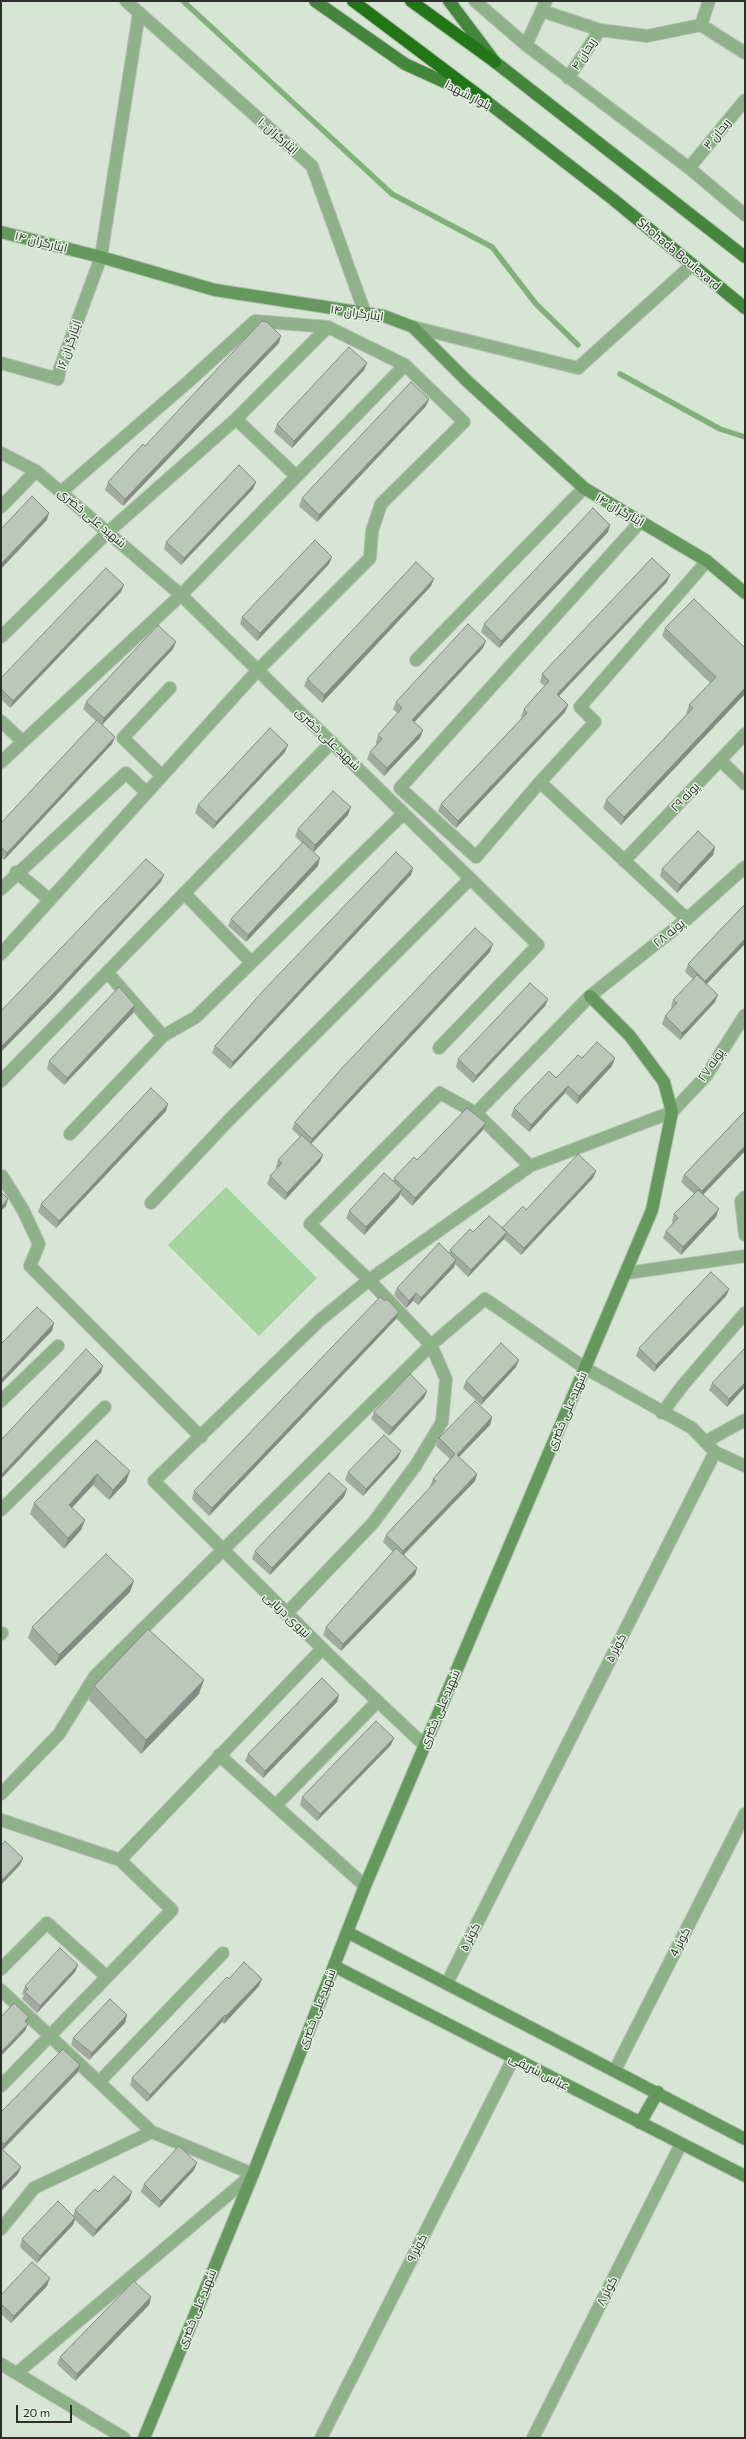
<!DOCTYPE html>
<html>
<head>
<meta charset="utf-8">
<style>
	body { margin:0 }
	#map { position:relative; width:746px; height:2439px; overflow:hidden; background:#d7e5d5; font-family:Commissioner,sans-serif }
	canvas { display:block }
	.frame { position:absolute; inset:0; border:2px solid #2b302a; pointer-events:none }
	.scale { position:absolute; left:16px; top:2405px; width:56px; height:18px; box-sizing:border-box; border:2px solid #2b302a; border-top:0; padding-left:5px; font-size:12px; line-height:14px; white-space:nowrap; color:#2b302a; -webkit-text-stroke:3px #e4f2e2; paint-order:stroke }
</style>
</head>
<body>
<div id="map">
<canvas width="746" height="2439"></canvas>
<div class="frame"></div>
<div class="scale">20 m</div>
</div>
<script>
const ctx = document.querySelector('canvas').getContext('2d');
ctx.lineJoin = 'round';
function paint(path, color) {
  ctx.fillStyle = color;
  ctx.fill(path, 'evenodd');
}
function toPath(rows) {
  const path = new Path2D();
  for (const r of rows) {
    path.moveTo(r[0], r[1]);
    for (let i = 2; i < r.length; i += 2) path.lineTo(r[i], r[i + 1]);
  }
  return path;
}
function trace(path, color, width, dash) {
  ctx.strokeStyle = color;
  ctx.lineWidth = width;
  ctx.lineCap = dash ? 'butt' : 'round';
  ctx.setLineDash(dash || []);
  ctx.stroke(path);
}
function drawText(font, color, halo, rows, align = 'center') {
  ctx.font = font + ' Commissioner,Cairo,sans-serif';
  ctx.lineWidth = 3;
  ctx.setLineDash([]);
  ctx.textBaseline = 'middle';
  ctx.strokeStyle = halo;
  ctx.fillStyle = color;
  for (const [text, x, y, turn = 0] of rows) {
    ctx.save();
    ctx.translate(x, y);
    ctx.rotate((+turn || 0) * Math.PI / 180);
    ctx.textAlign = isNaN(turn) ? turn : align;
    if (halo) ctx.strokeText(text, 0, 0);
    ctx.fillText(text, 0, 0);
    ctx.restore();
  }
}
paint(toPath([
	[226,1187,317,1278,259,1336,168,1245]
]), '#a6d4a0');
trace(toPath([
	[183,1,392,194,492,247,536,304,578,345],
	[620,374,720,429,745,437]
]), '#82b07b', 5.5);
const street = toPath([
	[126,1,312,166,365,313],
	[475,1,526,45,689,168,745,215],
	[542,11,600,30,647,36,701,25,745,53],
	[701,25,709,1],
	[526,45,546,1],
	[568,78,600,30],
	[689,168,745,100],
	[413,327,578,368,692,265],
	[1,363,58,379,60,368,101,257,139,13],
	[236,419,296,476],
	[1,453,36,471,181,595,538,945,439,1048],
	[1,507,36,471],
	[641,521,400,788,476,857,540,782,595,722,580,707,707,561],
	[1,637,108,532,236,419,328,327],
	[416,660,584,488],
	[1,721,22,741],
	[720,760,745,784],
	[1,762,181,595,405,365],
	[162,776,123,738,170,688],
	[540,782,687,919],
	[624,861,745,734],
	[16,872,50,900],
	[1,889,126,773,147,793],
	[184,893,251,962],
	[1,954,257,671,370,558,372,531,381,504,464,422,405,365,328,327,255,321,188,382,61,492],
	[107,972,163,1036,196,1017,403,814],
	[1,1081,332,742],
	[476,1113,530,1166],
	[70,1134,163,1036],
	[2,1176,23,1210,39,1244,30,1266,201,1437],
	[745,1197,741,1201,745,1235],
	[151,1203,229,1120,470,879],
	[627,1273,745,1256],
	[1,1401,58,1346],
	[662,1413,683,1385,745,1313],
	[705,1442,745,1420],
	[715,1452,745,1466],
	[1,1510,105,1407],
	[286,1614,373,1523,416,1465,442,1422,446,1379,431,1345,369,1280,310,1224,440,1093,476,1113,590,996,687,919,745,867],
	[1,1634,2,1633],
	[424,1745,333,1659,154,1481,320,1320,369,1280,530,1166,672,1112,706,1076,745,1015],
	[219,1755,365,1886],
	[1,1794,59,1734,95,1676,431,1345,485,1299,585,1368,692,1428,715,1452,447,1983],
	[276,1805,377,1702],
	[1,1820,120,1860,172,1910,1,2086],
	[120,1860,322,1649],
	[1,1969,47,1923,107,1977],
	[1,1990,152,2132],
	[615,2070,745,1814],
	[100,2081,223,1953],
	[1,2229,34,2188,152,2132,253,2174,17,2373],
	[1,2364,124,2438],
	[321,2438,513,2059],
	[533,2438,681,2144]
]);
const secondary = toPath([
	[1,232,101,257,215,290,384,316,413,327,467,381,584,488,707,561,745,593],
	[347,1932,745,2139],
	[334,1966,745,2176],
	[640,2123,658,2092],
	[144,2438,253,2174,365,1886,652,1210,672,1112,664,1082,630,1036,590,996]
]);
const primary = toPath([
	[315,1,405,64,486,101,614,200,745,308],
	[449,1,495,62,745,257]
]);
const highway = toPath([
	[353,1,486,101],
	[411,1,495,62]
]);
trace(street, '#b5c1b3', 14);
trace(secondary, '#b5c1b3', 14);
trace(primary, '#b5c1b3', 14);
trace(highway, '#b5c1b3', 14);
trace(street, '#8eb189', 12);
trace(secondary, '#64985d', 12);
trace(primary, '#44863c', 12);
trace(highway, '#227617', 12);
paint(toPath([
	[279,343,123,506,105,490,108,482,145,446],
	[367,363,364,370,292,448,274,432,277,424],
	[429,399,426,406,317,522,299,506,302,498],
	[256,482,253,489,181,565,164,549,166,542],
	[610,525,608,532,499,648,481,632,484,624],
	[329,564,257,641,240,624,242,617],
	[670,575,667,582,559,696,568,705,565,712,456,828,438,811,441,804,522,718,521,717,524,709,545,686,540,682,542,674],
	[431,586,322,703,304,686,307,679],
	[121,592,10,708,1,699,1,678],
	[665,628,745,648,745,694,621,825,603,808,606,800,687,714,686,714,689,705,710,683,662,636],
	[483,648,414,722,420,738,384,776,367,759,370,752,377,744,376,743,378,735,398,714,393,709,396,702],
	[173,649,102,725,115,737,112,744,4,860,1,857,1,823,96,721,83,709,86,702],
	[285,752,213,829,195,813,198,805],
	[348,815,313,852,318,866,246,942,228,926,231,919,302,843,295,836,298,829],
	[715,847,713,855,677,893,660,876,662,869],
	[411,875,230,1069,212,1053,215,1046],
	[745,904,706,984,715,1002,680,1040,662,1024,665,1016,672,1008,671,1007,673,1000,693,979,685,972,688,964],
	[490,952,311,1144,323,1155,320,1162,285,1200,267,1184,270,1176,277,1169,276,1167,278,1160,300,1137,292,1129,295,1122],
	[548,999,545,1006,473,1083,456,1067,458,1059],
	[135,1005,133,1013,64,1085,47,1069,49,1061],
	[582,1058,612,1066,577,1104,565,1093,529,1132,511,1116,514,1108],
	[166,1111,56,1228,38,1212,41,1204],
	[745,1111,745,1151,703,1194,716,1217,681,1255,663,1238,666,1231,673,1223,672,1221,674,1214,694,1194,681,1182,684,1175],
	[486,1123,483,1130,412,1206,400,1194,399,1197,364,1235,346,1218,349,1211,393,1181,394,1178,417,1160],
	[596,1171,593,1178,521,1255,504,1239,468,1277,455,1264,454,1267,418,1305,413,1301,406,1308,394,1295,397,1288,449,1253,450,1250,473,1232,502,1228,526,1210],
	[729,1289,726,1296,654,1372,636,1356,639,1348],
	[385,1301,399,1312,396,1319,209,1516,192,1499,194,1491],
	[516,1367,481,1405,463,1388,466,1381],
	[712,1383,745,1387,727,1407,709,1390],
	[427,1391,424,1398,389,1436,371,1419,374,1412],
	[492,1417,490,1425,459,1457,477,1474,475,1481,404,1555,417,1568,415,1575,341,1651,323,1635,326,1627,393,1552,383,1542,386,1535,431,1487,430,1486,433,1479,450,1459,436,1446,439,1438],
	[96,1440,126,1482,109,1500,93,1485,72,1508,85,1520,81,1530,64,1549,30,1514,34,1503],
	[398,1458,363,1496,345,1480,348,1472],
	[344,1497,270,1575,252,1559,255,1551],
	[130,1592,55,1666,28,1638,32,1627],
	[94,1686,199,1694,141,1754,89,1700],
	[339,1695,337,1702,263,1778,245,1761,248,1754],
	[391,1745,317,1821,300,1805,302,1797],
	[78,1965,75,1972,37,2013,22,1999,24,1995,22,1994,25,1986],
	[229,1979,259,1986,224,2024,222,2022,147,2102,130,2085,132,2078],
	[127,2015,125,2023,89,2060,71,2045,73,2038],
	[78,2072,3,2150,21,2167,18,2174,1,2191,1,2112],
	[194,2170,159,2208,141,2192,144,2184],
	[98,2192,129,2200,93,2237,75,2220,73,2225,37,2263,20,2247,22,2239,73,2216,75,2210],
	[47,2286,11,2323,1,2314,1,2295],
	[151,2297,149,2305,75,2381,57,2364,60,2357]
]), '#a1ac9f');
paint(toPath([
	[281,336,279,343,123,506,125,499],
	[367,363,364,370,292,448,294,441],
	[429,399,426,406,317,522,319,515],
	[256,482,253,489,181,565,184,558],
	[49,513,47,520,1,569,1,564],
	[610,525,608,532,499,648,501,641],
	[332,557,329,564,257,641,260,633],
	[670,575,667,582,554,701,557,694],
	[434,579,431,586,322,703,324,695],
	[124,585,121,592,10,708,13,701],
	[486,641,483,648,409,728,412,720],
	[176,642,173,649,101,726,104,718],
	[745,688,745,694,621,825,624,817],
	[568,705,565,712,456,828,458,821],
	[423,730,420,738,384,776,387,768],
	[115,737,112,744,4,860,7,853],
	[288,745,285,752,213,829,216,822],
	[351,807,348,815,313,853,315,845],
	[715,847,713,855,677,893,680,885],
	[320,858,318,866,246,942,248,935],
	[413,868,411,875,230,1069,233,1062],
	[164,875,161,882,52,1000,1,1052,1,1047],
	[745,939,745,944,703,988,705,981],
	[493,944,490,952,309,1146,312,1139],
	[718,995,715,1002,680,1040,682,1033],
	[548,999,545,1006,473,1083,476,1076],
	[135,1005,133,1013,64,1085,67,1078],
	[615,1058,612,1066,577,1104,579,1096],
	[568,1086,565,1093,529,1132,531,1125],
	[168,1104,166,1111,56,1228,59,1221],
	[486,1123,483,1130,412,1206,415,1198],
	[745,1146,745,1151,699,1199,702,1191],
	[323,1155,320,1162,285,1200,287,1193],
	[596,1171,593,1178,521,1255,524,1248],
	[402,1189,399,1197,364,1235,366,1227],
	[8,1199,6,1206,1,1211,1,1207],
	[719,1209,716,1217,681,1255,683,1247],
	[507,1232,504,1239,468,1277,471,1270],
	[456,1260,454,1267,418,1305,421,1298],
	[729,1289,726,1296,654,1372,656,1365],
	[416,1293,413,1301,406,1308,409,1301],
	[399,1312,396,1319,209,1516,212,1508],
	[54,1323,52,1331,1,1384,1,1380],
	[519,1360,516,1367,481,1405,483,1398],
	[103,1366,101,1373,1,1479,1,1475],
	[745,1383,745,1387,727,1407,729,1399],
	[427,1391,424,1398,389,1436,392,1428],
	[492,1417,490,1425,454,1462,457,1455],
	[401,1451,398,1458,363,1496,366,1489],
	[130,1471,126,1482,109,1500,113,1490],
	[97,1474,93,1485,65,1515,69,1505],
	[477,1474,475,1481,400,1558,403,1551],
	[347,1489,344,1497,270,1575,272,1568],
	[85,1520,81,1530,64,1549,68,1538],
	[417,1568,415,1575,341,1651,343,1644],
	[134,1581,130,1592,55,1666,59,1655],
	[204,1680,199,1694,141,1754,146,1740],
	[339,1695,337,1702,263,1778,265,1771],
	[394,1738,391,1745,317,1821,320,1814],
	[23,1858,20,1865,1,1885,1,1881],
	[78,1965,75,1972,37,2013,40,2006],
	[262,1979,259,1986,224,2024,226,2016],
	[127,2015,125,2023,89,2060,92,2053],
	[225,2015,222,2022,147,2102,150,2095],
	[29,2017,26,2024,25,2021],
	[28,2024,25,2031,1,2056,1,2052],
	[80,2065,78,2072,1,2151,4,2144],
	[197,2163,194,2170,159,2208,161,2201],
	[21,2167,18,2174,1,2191,1,2187],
	[132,2192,129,2200,93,2237,96,2230],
	[75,2218,73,2225,37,2263,40,2256],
	[50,2278,47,2286,11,2323,14,2316],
	[151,2297,149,2305,75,2381,77,2374]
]), '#838c82');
const building = toPath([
	[262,321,267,322,281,336,125,499,108,482,143,444,145,446,262,321],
	[349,347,367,363,294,441,277,424,349,347],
	[411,382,429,399,319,515,302,498,411,382],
	[239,465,256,482,184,558,166,542,239,465],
	[32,496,49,513,1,564,1,529,32,496],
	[593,508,610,525,501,641,484,624,593,508],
	[315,540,332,557,260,633,242,617,315,540],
	[652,558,670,575,557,694,568,705,458,821,441,804,527,713,524,709,549,681,542,674,652,558],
	[416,562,434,579,324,695,307,679,416,562],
	[106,568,124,585,13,701,1,689,1,678,106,568],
	[694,599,745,648,745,688,624,817,606,800,693,708,689,705,716,677,665,628,694,599],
	[468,624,486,641,412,720,423,730,387,768,370,752,382,739,378,735,402,708,396,702,468,624],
	[158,625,176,642,104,718,86,702,158,625],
	[97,720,115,737,7,853,1,847,1,823,97,720],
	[270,728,288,745,216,822,198,805,270,728],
	[333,791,351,807,315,845,298,829,333,791],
	[698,831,715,847,680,885,662,869,698,831],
	[303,842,320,858,248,935,231,919,303,842],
	[396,852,413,868,233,1062,215,1046,262,992,396,852],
	[146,859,164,875,54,993,1,1047,1,1011,146,859],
	[745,904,745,939,705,981,688,964,745,904],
	[475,928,493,944,312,1139,295,1122,342,1068,475,928],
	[697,975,718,995,682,1033,665,1016,677,1003,673,1000,697,975],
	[530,983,548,999,476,1076,458,1059,530,983],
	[119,987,135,1005,67,1078,49,1061,119,987],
	[597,1042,615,1058,579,1096,568,1086,531,1125,514,1108,549,1071,556,1078,578,1055,582,1058,597,1042],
	[151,1088,168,1104,59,1221,41,1204,151,1088],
	[467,1108,486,1123,415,1198,394,1178,414,1157,417,1160,467,1108],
	[745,1111,745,1146,702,1191,684,1175,745,1111],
	[302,1135,323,1155,287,1193,270,1176,282,1163,278,1160,302,1135],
	[578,1154,596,1171,524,1248,502,1228,523,1206,526,1210,578,1154],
	[384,1173,402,1189,366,1227,349,1211,384,1173],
	[698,1190,719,1209,683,1247,666,1231,678,1218,674,1214,698,1190],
	[1,1192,8,1199,1,1207,1,1192],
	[489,1216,507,1232,471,1270,450,1250,470,1229,473,1232,489,1216],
	[439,1243,456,1260,421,1298,416,1293,409,1301,397,1288,439,1243],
	[711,1272,729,1289,656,1365,639,1348,711,1272],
	[380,1297,385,1301,387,1299,399,1312,212,1508,194,1491,380,1297],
	[37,1307,54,1323,1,1380,1,1344,37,1307],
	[501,1343,519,1360,483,1398,466,1381,501,1343],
	[745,1348,745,1383,729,1399,712,1383,745,1348],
	[86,1349,103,1366,1,1475,1,1440,86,1349],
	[410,1374,427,1391,392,1428,374,1412,410,1374],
	[475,1401,492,1417,457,1455,477,1474,403,1551,386,1535,436,1481,433,1479,455,1454,439,1438,475,1401],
	[384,1435,401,1451,366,1489,348,1472,384,1435],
	[96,1440,130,1471,113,1490,97,1474,69,1505,85,1520,68,1538,34,1503,96,1440],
	[329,1473,347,1489,272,1568,255,1551,329,1473],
	[396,1548,417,1568,343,1644,326,1627,396,1548],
	[106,1554,134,1581,59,1655,32,1627,106,1554],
	[148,1629,204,1680,146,1740,94,1686,148,1629],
	[322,1678,339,1695,265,1771,248,1754,322,1678],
	[376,1721,394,1738,320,1814,302,1797,376,1721],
	[5,1841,23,1858,1,1881,1,1846,5,1841],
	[60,1948,78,1965,40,2006,25,1992,28,1989,25,1986,60,1948],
	[244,1962,262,1979,226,2016,225,2015,150,2095,132,2078,227,1977,229,1979,244,1962],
	[110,1999,127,2015,92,2053,73,2038,110,1999],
	[14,2003,29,2017,25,2021,28,2024,1,2052,1,2017,14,2003],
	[63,2049,80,2065,4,2144,1,2141,1,2112,63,2049],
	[179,2146,197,2163,161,2201,144,2184,179,2146],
	[1,2148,21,2167,1,2187,1,2148],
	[114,2176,132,2192,96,2230,75,2210,95,2189,98,2192,114,2176],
	[58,2201,75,2218,40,2256,22,2239,58,2201],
	[32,2262,50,2278,14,2316,1,2304,1,2295,32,2262],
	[134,2281,151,2297,77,2374,60,2357,134,2281]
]);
paint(building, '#bbc8b9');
trace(building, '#838c82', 1);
drawText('12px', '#2b302a', '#e4f2e2', [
	["ریحان ۴",584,54,-57],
	["بلوار شهدا",468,95,27],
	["ریحان ۳",717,134,-51],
	["ایثارگران ۱۰",278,136,41],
	["ایثارگران ۱۴",41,242,14],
	["Shohada Boulevard",679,254,40],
	["ایثارگران ۱۴",357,313,8],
	["ایثارگران ۱۶",69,345,-71],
	["ایثارگران ۱۴",620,510,30],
	["شهید علی خضری",92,518,40],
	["شهید علی خضری",328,739,44],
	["پونه ۲۹",685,797,-46],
	["پونه ۲۸",669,933,-39],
	["پونه ۲۷",711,1065,-55],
	["شهید علی خضری",567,1411,-67],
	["نیروی دریایی",287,1615,44],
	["کوثر ۵",616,1648,-63],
	["شهید علی خضری",440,1709,-67],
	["کوثر ۵",470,1937,-63],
	["کوثر 4",680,1942,-63],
	["شهید علی خضری",317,2009,-69],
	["عباس شریفی",539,2072,27],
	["کوثر ۹",417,2248,-63],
	["کوثر ۸",607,2291,-63],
	["شهید علی خضری",197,2309,-68]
]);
</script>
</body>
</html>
